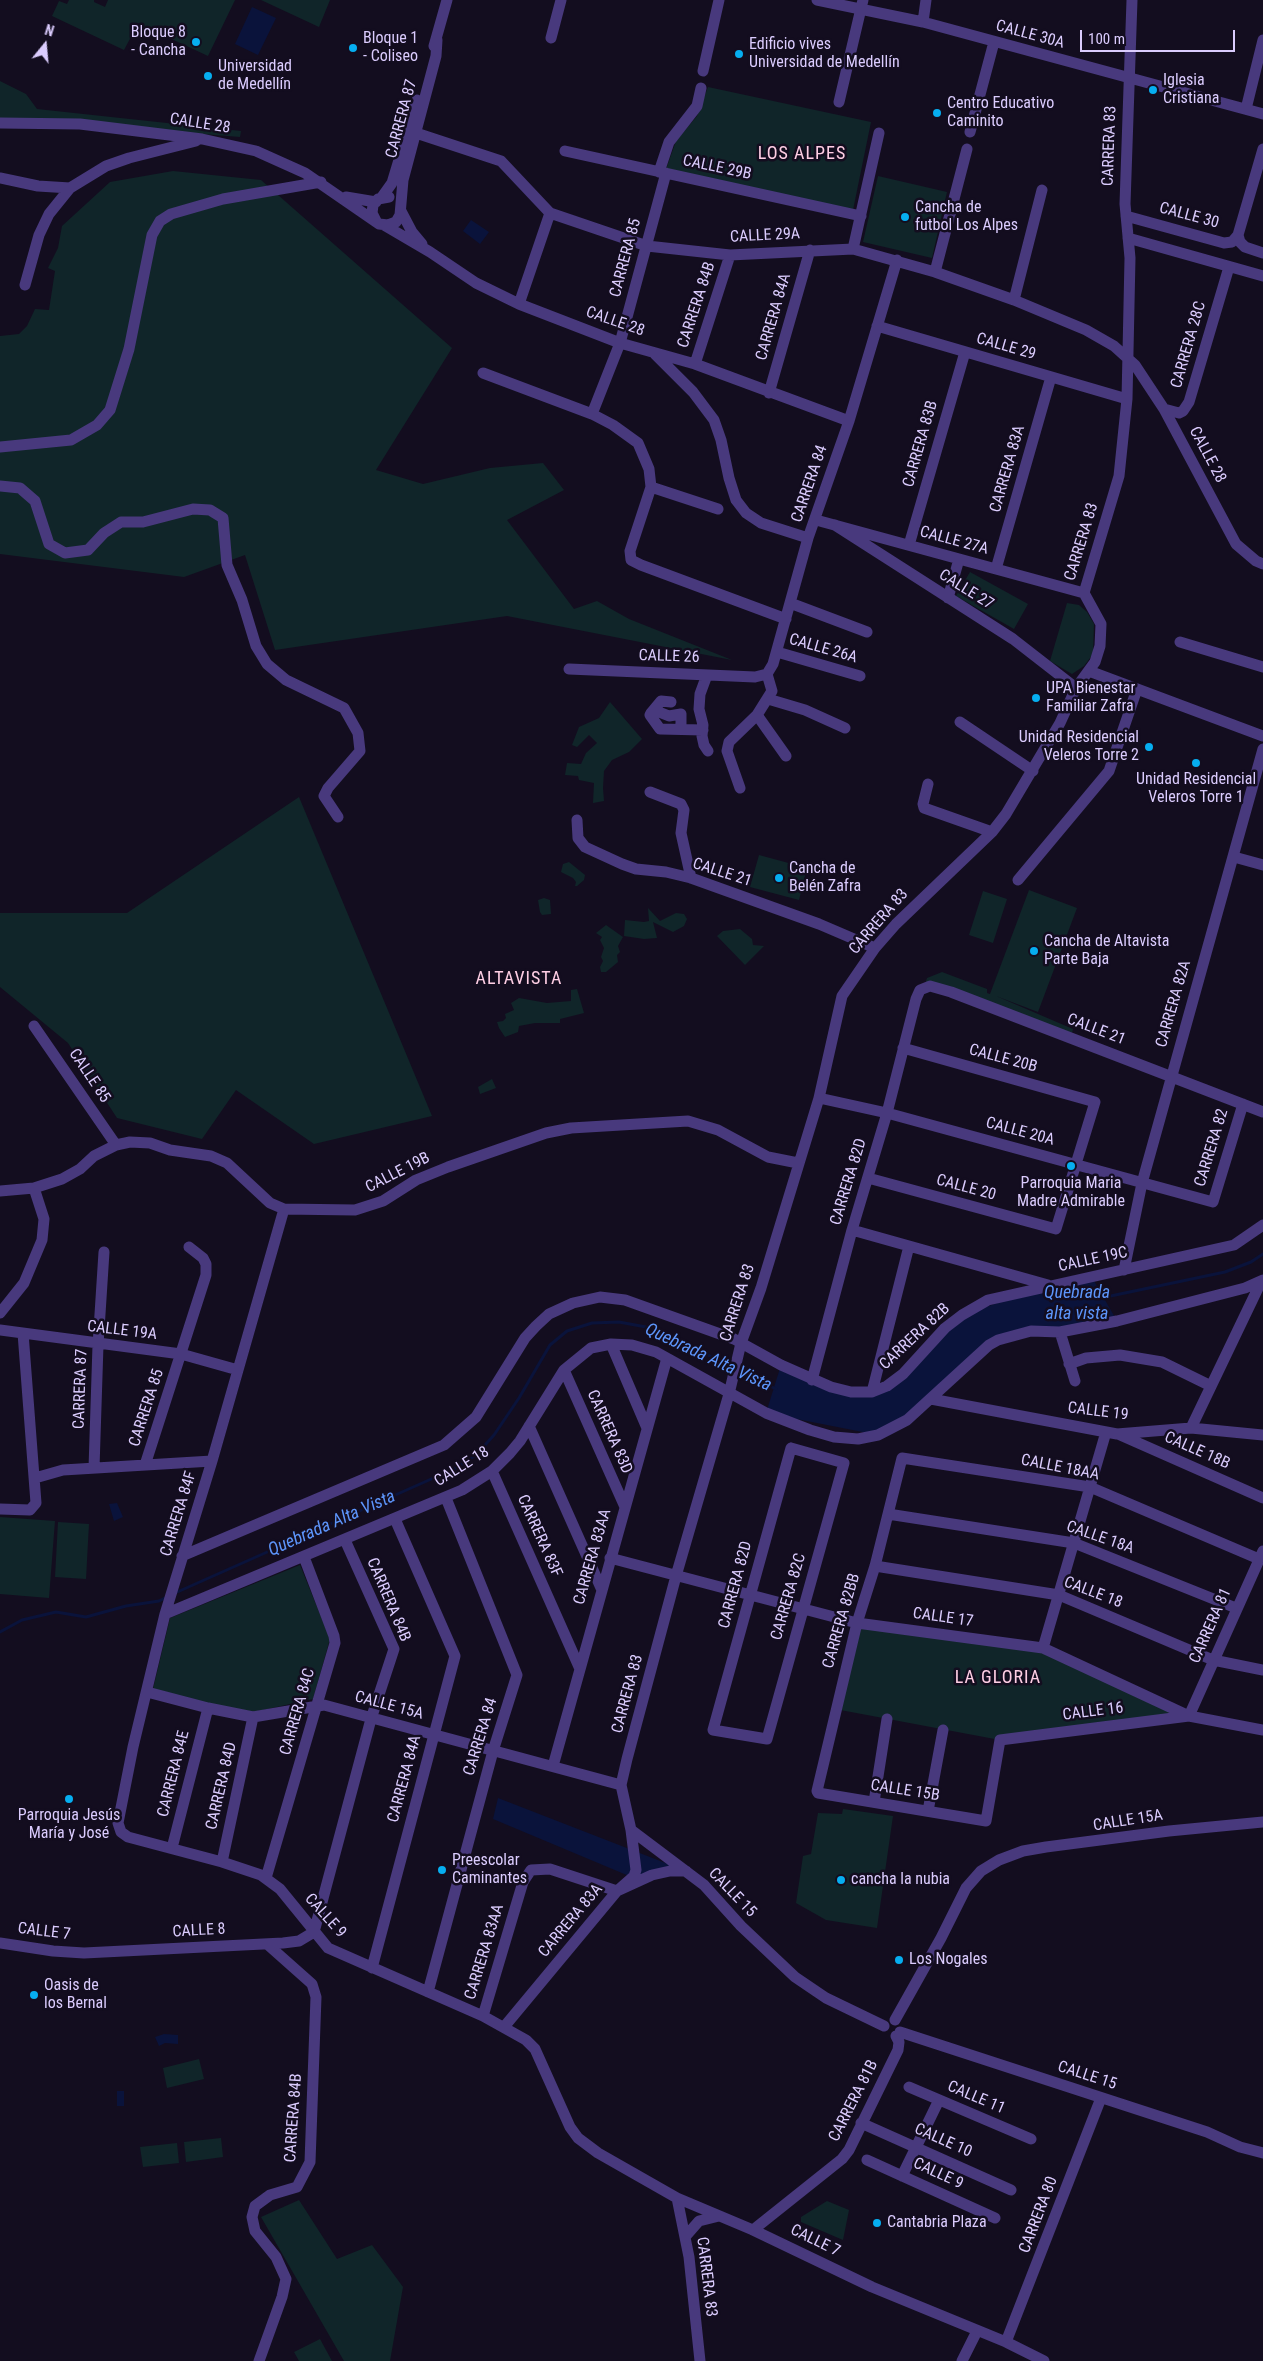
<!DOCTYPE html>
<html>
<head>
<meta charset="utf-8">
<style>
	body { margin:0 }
	#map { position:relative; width:1263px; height:2361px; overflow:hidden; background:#130d1f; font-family:"Roboto Condensed",sans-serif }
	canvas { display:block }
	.north { position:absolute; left:20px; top:20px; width:50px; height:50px; -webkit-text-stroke:4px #130d1f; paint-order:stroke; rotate:17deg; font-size:14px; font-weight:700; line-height:20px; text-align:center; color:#dbccfe }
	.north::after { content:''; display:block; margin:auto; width:18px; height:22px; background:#dbccfe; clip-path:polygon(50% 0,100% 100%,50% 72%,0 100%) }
	.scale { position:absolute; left:1080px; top:30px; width:155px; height:22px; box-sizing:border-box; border:2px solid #dbccfe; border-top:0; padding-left:6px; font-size:15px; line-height:18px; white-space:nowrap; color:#dbccfe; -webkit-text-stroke:4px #130d1f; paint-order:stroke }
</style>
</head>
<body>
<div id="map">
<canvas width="1263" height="2361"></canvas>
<div class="north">N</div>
<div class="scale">100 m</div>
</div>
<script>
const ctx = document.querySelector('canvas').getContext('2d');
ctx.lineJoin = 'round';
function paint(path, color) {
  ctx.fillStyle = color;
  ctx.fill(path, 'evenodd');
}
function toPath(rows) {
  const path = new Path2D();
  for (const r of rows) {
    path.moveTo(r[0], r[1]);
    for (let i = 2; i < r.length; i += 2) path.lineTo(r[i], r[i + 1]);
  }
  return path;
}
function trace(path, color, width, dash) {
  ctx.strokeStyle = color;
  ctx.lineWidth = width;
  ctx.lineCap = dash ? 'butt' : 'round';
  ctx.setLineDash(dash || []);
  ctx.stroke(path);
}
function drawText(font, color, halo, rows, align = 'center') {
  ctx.font = font + ' "Roboto Condensed",sans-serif';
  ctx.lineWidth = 5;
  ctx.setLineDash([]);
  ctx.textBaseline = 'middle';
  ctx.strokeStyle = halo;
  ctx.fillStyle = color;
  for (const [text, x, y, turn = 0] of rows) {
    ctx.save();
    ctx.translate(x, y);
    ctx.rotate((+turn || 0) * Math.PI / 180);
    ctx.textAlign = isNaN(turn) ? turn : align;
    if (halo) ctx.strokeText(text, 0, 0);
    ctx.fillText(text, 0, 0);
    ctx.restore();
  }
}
paint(toPath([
	[69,0,94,0,94,2,105,7,108,0,235,0,208,56,148,28,142,40,132,35,124,50,52,16,59,1,67,4],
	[261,0,330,0,319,27],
	[0,81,26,94,37,109,241,131,240,137,0,118],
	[708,87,871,122,853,210,666,169,676,141,697,116],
	[173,171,261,180,452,348,376,470,423,484,490,468,543,463,564,490,507,520,574,609,597,601,629,619,732,660,507,616,275,650,245,555,184,577,0,554,0,336,19,334,27,326,35,309,49,310,55,271,48,268,58,248,62,226,110,182],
	[878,176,947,192,932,258,863,242],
	[970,572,1028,604,1014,629,956,596],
	[1067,603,1079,605,1087,612,1094,624,1093,654,1084,666,1072,674,1050,661],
	[610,702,642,739,629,752,612,760,604,771,603,788,604,801,593,803,594,783,579,780,578,776,565,775,567,763,581,764,586,753,597,743,589,735,577,747,572,745,579,727,599,718],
	[299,797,432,1116,314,1144,236,1090,202,1139,117,1118,68,1043,0,987,0,913,127,913],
	[759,855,807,868,799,900,750,887],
	[569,862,585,875,584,880,577,886,575,886,576,882,573,878,561,872,563,864],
	[1029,890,1077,908,1038,1012,996,996,1073,1029,1072,1033,925,984,927,978,942,972,987,989,987,993,990,994],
	[983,891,1007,899,993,943,969,935],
	[544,898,550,900,551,914,542,915,540,912,538,900],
	[648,908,660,921,676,913,684,914,687,919,684,926,673,932,653,922,657,938,644,939,624,936,625,920,644,922,649,921],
	[606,925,623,937,618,946,620,952,617,955,618,962,606,972,601,972,600,967,603,961,601,957,604,948,600,940,602,937,596,933],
	[740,929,752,939,753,945,764,946,745,965,717,936,723,931],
	[577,989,584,1013,560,1019,560,1023,535,1023,519,1026,518,1032,505,1037,499,1028,497,1022,503,1021,506,1018,505,1014,514,1010,511,1003,519,998,547,1003,571,1001,571,990],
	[492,1079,496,1088,480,1094,478,1087],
	[0,1517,55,1521,49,1598,0,1594],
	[58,1522,89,1524,86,1579,55,1577],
	[300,1565,330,1639,313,1699,254,1712,208,1704,153,1689,170,1618],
	[857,1623,1043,1648,1189,1716,1000,1740,835,1709],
	[843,1809,893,1816,877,1928,826,1920,796,1903,803,1856,811,1854,818,1813,842,1814],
	[199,2059,204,2079,167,2088,163,2068],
	[221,2138,223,2157,186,2162,184,2142],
	[177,2143,179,2163,143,2167,140,2147],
	[299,2200,337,2259,372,2245,403,2287,390,2361,344,2361,261,2217],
	[827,2201,849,2210,843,2240,801,2222,801,2217],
	[320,2339,332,2361,299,2361,294,2352]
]), '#102529');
paint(toPath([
	[252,7,276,18,258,55,235,44],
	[270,61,283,66,280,74,267,69],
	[471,220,489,232,480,244,463,231],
	[1151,788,1166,792,1163,801,1149,796],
	[1089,1272,1117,1321,1031,1331,982,1352,931,1399,878,1435,766,1413,781,1365,864,1393,903,1374,962,1315],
	[117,1503,123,1517,114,1521,109,1504],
	[498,1798,686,1871,641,1881,493,1819],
	[164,2034,178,2035,178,2044,165,2043,159,2046,155,2037],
	[117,2091,124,2091,124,2106,117,2106]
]), '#0a133b');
trace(toPath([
	[1101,1298,1225,1272,1251,1262,1263,1254],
	[175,1593,456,1468,476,1455,494,1435,519,1398,550,1345,567,1331,592,1323,619,1322,646,1327,678,1340,776,1389],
	[0,1632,22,1620,56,1612,86,1617,126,1606,159,1601,167,1597]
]), '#0a133b', 3);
trace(toPath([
	[817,0,923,22,1263,114],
	[923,22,926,0],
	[551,38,561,0],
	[434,46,447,0],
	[703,71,719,0],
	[839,102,863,0],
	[1246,109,1263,40],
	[0,123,80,124,202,139,256,151,305,173,379,224,388,225,396,222,400,215,403,180,436,56,437,40],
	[970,132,994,42],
	[416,133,501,161,550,213,647,246,730,255,853,249,935,272,1014,300,1086,330,1114,346,1135,365,1164,409,1236,544,1256,561,1263,564],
	[565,151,861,216],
	[659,172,669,142,697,106,701,88],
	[666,173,620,343,592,414,613,425,638,443,649,469,651,487,718,509],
	[0,178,38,186,70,188],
	[346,197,376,202],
	[382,197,392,183,417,100],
	[401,211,412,232,422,244],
	[1126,216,1224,243,1232,242,1238,235,1263,149],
	[376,221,372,213,373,205,378,199,389,197],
	[384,225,430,252,476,283,519,304,620,343,695,364,849,421],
	[1238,235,1240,242,1245,247,1263,253],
	[1128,238,1263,276],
	[853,249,879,133],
	[935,272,967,149],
	[25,285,39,235,49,214,70,188,106,166,129,158,196,141],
	[1014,300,1042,190],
	[519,304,550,213],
	[877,326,1127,399],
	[655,354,693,392,714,420,721,440,729,478,736,500,746,513,761,523,808,538],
	[695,364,730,255],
	[483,373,592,414],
	[769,393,810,250],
	[1164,409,1179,413,1183,411,1189,402,1229,267],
	[0,447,71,440,97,425,110,410,129,349,152,235,160,221,171,214,223,199,321,182],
	[0,486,20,488,35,501,49,544,65,553,88,550,104,533,121,522,143,522,193,509,210,510,223,518,227,565,242,600,256,646,267,664,286,680,344,708,358,733,360,751,328,788,324,796,338,817],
	[651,487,630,551,631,560,641,565,786,619],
	[816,520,1084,593],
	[835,525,1013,639,1076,688],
	[909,545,965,352],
	[996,569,1051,377],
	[948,598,959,559],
	[790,603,867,632],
	[1180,642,1263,667],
	[777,652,860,676],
	[569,669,755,677,767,674],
	[1089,671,1263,736],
	[707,675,700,694,699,709,703,725,702,736,704,745,708,751],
	[768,699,805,710,845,728],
	[671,702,661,701,651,713,650,715,660,729,703,730],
	[654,710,669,716,681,714,681,729],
	[757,715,786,756],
	[960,722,1033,771],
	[928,784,923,804,924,808,992,832],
	[740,788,727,751,729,742,757,715,772,691,767,674,773,664,808,538,849,421,897,260],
	[650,792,681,804,684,810,681,833,691,878],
	[577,820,578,838,585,847,622,864,636,869,666,872,691,878,819,924,875,948],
	[1234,857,1263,865],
	[1018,880,1109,771,1137,689],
	[34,1026,116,1145],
	[819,1098,887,1113,1213,1202,1243,1104],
	[868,1178,1056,1229,1095,1102,903,1048],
	[0,1191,34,1188,62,1179,80,1169,94,1156,116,1145,130,1142,150,1143,170,1150,211,1156,227,1163,270,1203,284,1209,355,1210,383,1201,416,1180,448,1167,546,1133,571,1128,688,1121,718,1130,768,1157,798,1163],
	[284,1209,212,1461,165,1614,133,1747,118,1823,121,1832,128,1837,222,1862,261,1875,280,1889,328,1948,483,2016,526,2040,535,2049,570,2127,578,2138,598,2153,677,2198,753,2230,872,2287,1006,2342,1044,2361],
	[852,1230,1048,1285],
	[1124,1270,1142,1183,1263,749],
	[0,1313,24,1283,42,1240,44,1219,34,1188],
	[0,1330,181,1354,238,1370],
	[1060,1332,1075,1381],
	[611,1344,647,1428],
	[1069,1364,1086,1358,1120,1355,1162,1362,1211,1386],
	[564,1370,625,1507],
	[812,1380,852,1230,887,1113,916,999,920,990,930,986,951,992,1263,1112],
	[872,1392,909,1246],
	[931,1399,1117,1434,1191,1428,1263,1435],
	[529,1426,601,1588],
	[1191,1428,1261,1282],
	[1118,1434,1263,1498],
	[791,1448,844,1463,767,1739,713,1730,791,1448],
	[145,1465,206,1275,206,1264,203,1258,189,1247],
	[94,1468,98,1345,104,1252],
	[492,1471,580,1669],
	[35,1478,63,1470,212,1461],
	[0,1509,30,1510,36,1503,23,1333],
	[888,1514,1074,1543,1236,1608],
	[182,1556,444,1445,476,1417,525,1338,536,1326,549,1314,573,1303,600,1297,625,1300,734,1339,781,1365,831,1387,851,1392,872,1392,887,1386,903,1374,945,1328,962,1315,988,1300,1234,1245,1263,1225],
	[610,1558,857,1623,1043,1648,1189,1716,1263,1730],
	[1259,1559,1090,1487,902,1458,875,1566,857,1623,817,1791,818,1793,986,1821,1000,1740,1189,1716,1263,1551],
	[875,1566,1059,1595,1213,1660,1263,1670],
	[165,1614,462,1490,492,1471,510,1453,520,1441,564,1370,591,1348,611,1344,632,1345,656,1352,766,1413,810,1430,834,1437,858,1439,878,1435,907,1420,989,1345,998,1340,1031,1331,1060,1332,1117,1321,1245,1288,1263,1280],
	[1043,1648,1106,1432],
	[147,1692,208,1708,253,1717,324,1705,621,1785],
	[553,1766,667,1358],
	[874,1802,887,1719],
	[928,1811,943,1730],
	[631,1830,704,1885,741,1926,795,1977,826,1998,884,2026],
	[172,1848,208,1708],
	[222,1862,253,1717],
	[266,1878,335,1643,334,1636,304,1557],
	[617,1891,634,1876,636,1870,631,1830,621,1785,627,1759,676,1576,729,1394,741,1343,761,1288,819,1098,842,996,875,948,896,924,992,832,1006,814,1060,723,1076,688,1095,662,1100,646,1101,624,1084,593,1119,476,1127,399,1130,258,1125,204,1132,0],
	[314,1932,371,1719,394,1649,345,1540],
	[0,1943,53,1951,84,1953,283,1943,299,1941,314,1932],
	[372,1968,455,1656,395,1519],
	[428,1992,493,1751,517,1675,446,1498],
	[483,2016,523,1882,531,1870,550,1869,617,1891],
	[895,2020,941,1938,966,1888,981,1871,999,1860,1023,1851,1046,1847,1169,1831,1263,1822],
	[504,2027,617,1891,652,1875,670,1871,686,1871],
	[900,2032,1207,2132,1240,2147,1263,2153],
	[909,2087,1031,2139],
	[861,2123,1011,2190],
	[867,2160,995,2218],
	[902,2176,939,2100],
	[677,2198,689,2257,700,2361],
	[753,2230,842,2159,849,2150,898,2050,899,2042,896,2036],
	[685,2237,699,2221,719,2216],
	[1006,2342,1101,2098],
	[259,2361,282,2297,286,2279,276,2257,255,2231,252,2217,255,2206,270,2195,297,2187,310,2162,316,1997,312,1984,267,1944],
	[962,2361,977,2331]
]), '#48397d', 11);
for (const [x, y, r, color] of [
	[196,42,5,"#06aef0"],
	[353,48,5,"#06aef0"],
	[739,54,5,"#06aef0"],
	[208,76,5,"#06aef0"],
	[1153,90,5,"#06aef0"],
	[937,113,5,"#06aef0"],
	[905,217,5,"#06aef0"],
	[1036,698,5,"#06aef0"],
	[1149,747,5,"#06aef0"],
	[1196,763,5,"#06aef0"],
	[779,878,5,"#06aef0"],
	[1034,951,5,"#06aef0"],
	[1071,1166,5,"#06aef0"],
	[69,1799,5,"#06aef0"],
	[442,1870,5,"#06aef0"],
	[841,1880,5,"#06aef0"],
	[899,1960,5,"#06aef0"],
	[34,1995,5,"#06aef0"],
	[877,2223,5,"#06aef0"]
]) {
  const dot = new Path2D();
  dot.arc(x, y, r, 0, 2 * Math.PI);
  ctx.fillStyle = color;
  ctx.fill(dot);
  trace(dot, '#130d1f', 2);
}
drawText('16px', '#dbccfe', '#130d1f', [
	["Bloque 8",186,33,"right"],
	["- Cancha",186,51,"right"],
	["Bloque 1",363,39],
	["- Coliseo",363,57],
	["Edificio vives",749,45],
	["Universidad de Medellín",749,63],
	["Universidad",218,67],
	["de Medellín",218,85],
	["Iglesia",1163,81],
	["Cristiana",1163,99],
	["Centro Educativo",947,104],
	["Caminito",947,122],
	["Cancha de",915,208],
	["futbol Los Alpes",915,226],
	["UPA Bienestar",1046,689],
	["Familiar Zafra",1046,707],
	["Unidad Residencial",1139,738,"right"],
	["Veleros Torre 2",1139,756,"right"],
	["Unidad Residencial",1196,780,"center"],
	["Veleros Torre 1",1196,798,"center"],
	["Cancha de",789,869],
	["Belén Zafra",789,887],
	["Cancha de Altavista",1044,942],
	["Parte Baja",1044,960],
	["Parroquia Maria",1071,1184,"center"],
	["Madre Admirable",1071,1202,"center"],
	["Parroquia Jesús",69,1816,"center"],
	["María y José",69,1834,"center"],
	["Preescolar",452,1861],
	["Caminantes",452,1879],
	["cancha la nubia",851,1880],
	["Los Nogales",909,1960],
	["Oasis de",44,1986],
	["los Bernal",44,2004],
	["Cantabria Plaza",887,2223]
], 'left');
drawText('16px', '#dbccfe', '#130d1f', [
	["CALLE 30A",1030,35,15],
	["CARRERA 87",402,119,-75],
	["CALLE 28",200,124,9],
	["CARRERA 83",1110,146,-88],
	["CALLE 29B",717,168,12],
	["CALLE 30",1189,216,15],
	["CALLE 29A",765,236,-3],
	["CARRERA 85",626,258,-75],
	["CARRERA 84B",697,305,-72],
	["CARRERA 84A",774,317,-74],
	["CALLE 28",615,322,19],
	["CARRERA 28C",1189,345,-74],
	["CALLE 29",1006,347,16],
	["CARRERA 83B",921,444,-74],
	["CALLE 28",1207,455,62],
	["CARRERA 83A",1008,469,-74],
	["CARRERA 84",810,484,-71],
	["CALLE 27A",954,541,15],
	["CARRERA 83",1082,542,-73],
	["CALLE 27",966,590,32],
	["CALLE 26A",823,649,16],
	["CALLE 26",669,657,2],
	["CALLE 21",722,873,18],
	["CARRERA 83",879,922,-49],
	["CARRERA 82A",1174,1004,-74],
	["CALLE 21",1096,1030,21],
	["CALLE 20B",1003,1059,15],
	["CALLE 85",89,1076,56],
	["CALLE 20A",1020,1132,15],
	["CARRERA 82",1212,1148,-73],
	["CALLE 19B",398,1173,-27],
	["CARRERA 82D",849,1182,-73],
	["CALLE 20",966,1188,15],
	["CALLE 19C",1093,1260,-12],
	["CARRERA 83",738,1303,-72],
	["CALLE 19A",122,1331,7],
	["CARRERA 82B",915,1337,-43],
	["CARRERA 87",81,1389,-88],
	["CARRERA 85",147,1408,-72],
	["CALLE 19",1098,1412,7],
	["CARRERA 83D",609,1432,66],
	["CALLE 18B",1197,1451,24],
	["CALLE 18",462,1467,-32],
	["CALLE 18AA",1060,1468,11],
	["CARRERA 84F",179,1514,-73],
	["CARRERA 83F",539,1536,66],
	["CALLE 18A",1100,1538,19],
	["CARRERA 83AA",593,1557,-74],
	["CARRERA 82D",736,1585,-75],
	["CALLE 18",1093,1593,21],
	["CARRERA 82C",789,1597,-74],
	["CARRERA 84B",388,1600,67],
	["CALLE 17",943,1618,8],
	["CARRERA 82BB",842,1621,-74],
	["CARRERA 81",1211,1626,-66],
	["CARRERA 83",628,1694,-75],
	["CALLE 15A",389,1706,15],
	["CARRERA 84C",298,1712,-74],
	["CALLE 16",1093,1712,-7],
	["CARRERA 84",481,1737,-73],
	["CARRERA 84E",174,1774,-76],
	["CARRERA 84A",405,1779,-75],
	["CARRERA 84D",222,1786,-77],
	["CALLE 15B",905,1791,9],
	["CALLE 15A",1128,1821,-9],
	["CALLE 15",732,1893,46],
	["CALLE 9",325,1916,48],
	["CARRERA 83A",571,1921,-50],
	["CALLE 8",199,1931,-3],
	["CALLE 7",44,1932,7],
	["CARRERA 83AA",485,1952,-73],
	["CALLE 15",1087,2076,18],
	["CALLE 11",976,2098,23],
	["CARRERA 81B",854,2101,-63],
	["CARRERA 84B",294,2118,-86],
	["CALLE 10",943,2141,24],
	["CALLE 9",938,2174,25],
	["CARRERA 80",1039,2215,-69],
	["CALLE 7",815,2241,26],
	["CARRERA 83",706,2277,83]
]);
ctx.letterSpacing = '1px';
drawText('18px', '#fecee4', '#130d1f', [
	["LOS ALPES",802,154],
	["ALTAVISTA",519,979],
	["LA GLORIA",998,1678]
]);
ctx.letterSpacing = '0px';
drawText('italic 18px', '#5d95fb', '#130d1f', [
	["Quebrada",1077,1293],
	["alta vista",1077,1314],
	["Quebrada Alta Vista",708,1358,25],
	["Quebrada Alta Vista",332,1524,-24]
]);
</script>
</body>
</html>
